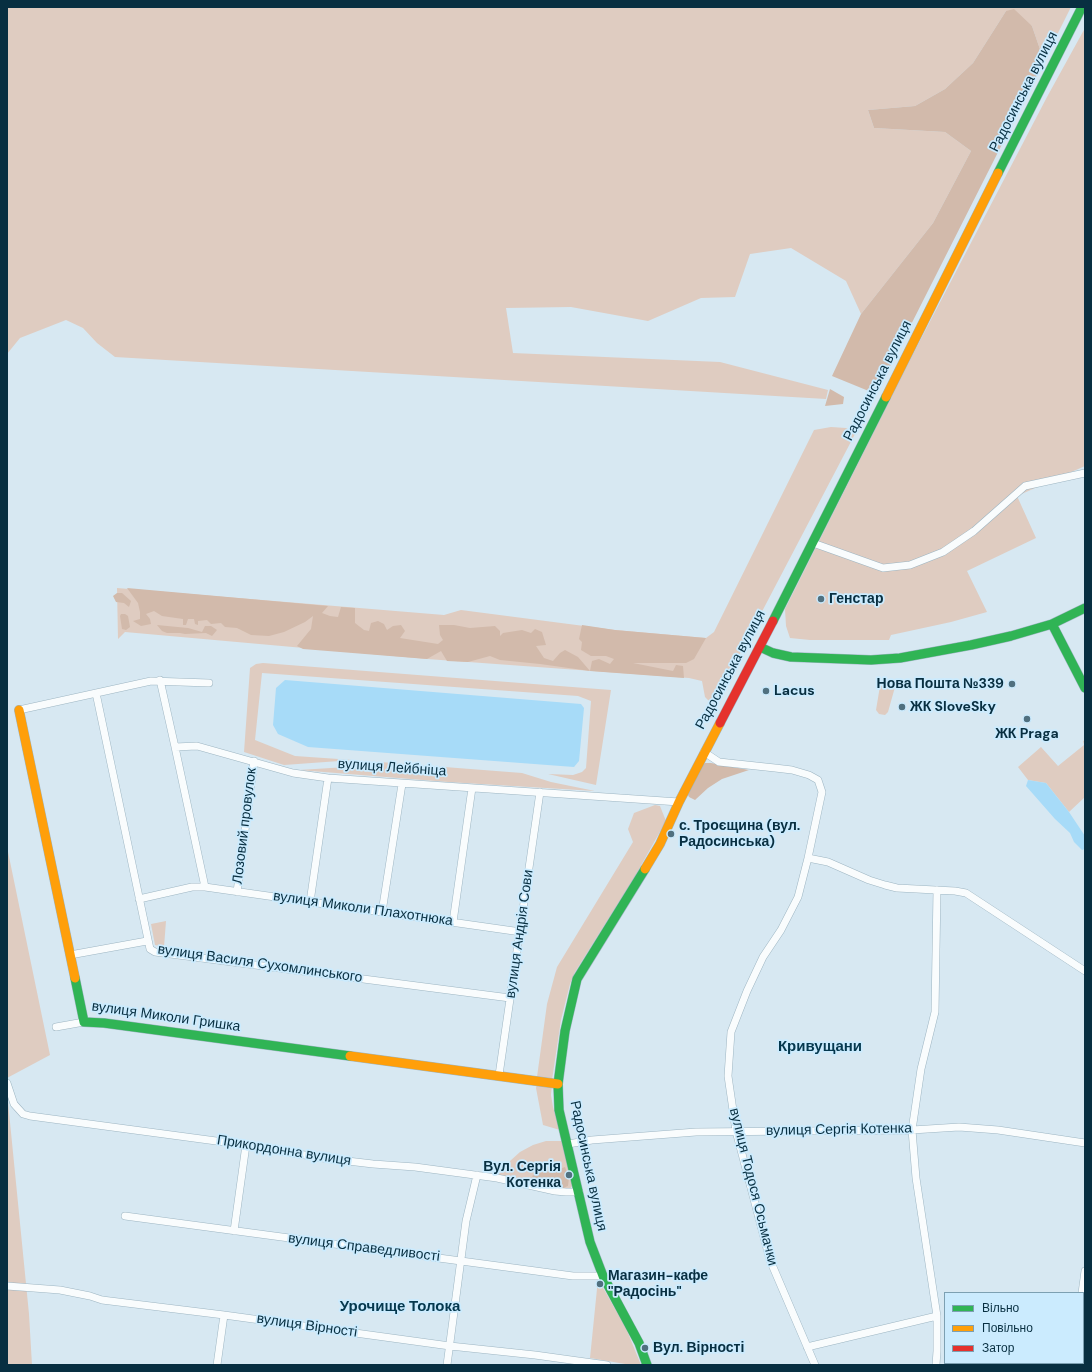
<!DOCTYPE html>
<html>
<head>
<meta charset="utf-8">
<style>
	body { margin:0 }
	#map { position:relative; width:1092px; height:1372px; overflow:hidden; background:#d7e8f2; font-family:"DM Sans",sans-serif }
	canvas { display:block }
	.frame { position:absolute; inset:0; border:8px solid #082f41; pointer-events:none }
	.legend { position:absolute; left:944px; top:1292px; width:140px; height:72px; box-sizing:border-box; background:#cbebfe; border:1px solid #7da0b2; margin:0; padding:5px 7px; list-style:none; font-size:12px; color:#082f41 }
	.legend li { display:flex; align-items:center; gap:8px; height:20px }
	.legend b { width:20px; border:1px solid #7da0b2 }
</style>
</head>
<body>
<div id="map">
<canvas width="1092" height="1372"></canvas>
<div class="frame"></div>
<ul class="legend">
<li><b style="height:5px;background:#30b455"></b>Вільно</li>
<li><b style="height:5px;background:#ff9f0a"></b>Повільно</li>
<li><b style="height:5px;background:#e5322d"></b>Затор</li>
</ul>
</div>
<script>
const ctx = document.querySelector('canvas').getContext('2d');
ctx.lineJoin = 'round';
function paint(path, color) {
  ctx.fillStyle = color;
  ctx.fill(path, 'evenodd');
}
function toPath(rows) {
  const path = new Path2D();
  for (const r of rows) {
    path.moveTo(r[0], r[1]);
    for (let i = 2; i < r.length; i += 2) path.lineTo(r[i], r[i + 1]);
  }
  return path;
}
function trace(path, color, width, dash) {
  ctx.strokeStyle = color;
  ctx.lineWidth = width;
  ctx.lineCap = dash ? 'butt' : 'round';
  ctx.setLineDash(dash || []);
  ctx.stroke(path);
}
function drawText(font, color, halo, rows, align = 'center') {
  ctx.font = font + ' "DM Sans",sans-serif';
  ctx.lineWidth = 3.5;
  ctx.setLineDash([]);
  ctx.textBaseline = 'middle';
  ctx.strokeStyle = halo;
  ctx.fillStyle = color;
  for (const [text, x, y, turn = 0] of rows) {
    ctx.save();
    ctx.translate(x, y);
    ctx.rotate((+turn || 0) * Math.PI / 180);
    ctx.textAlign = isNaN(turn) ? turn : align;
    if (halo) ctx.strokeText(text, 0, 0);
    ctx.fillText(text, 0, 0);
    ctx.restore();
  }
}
paint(toPath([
	[7,7,1071,7,1044,61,1032,26,1006,11,973,63,945,89,915,106,868,110,874,128,945,132,971,151,933,223,861,314,846,281,791,248,750,254,735,297,701,298,648,321,571,307,506,308,513,353,720,362,828,390,826,399,115,357,97,343,83,328,66,320,20,338,7,354],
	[1085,28,1085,466,1017,496,1036,538,967,571,987,612,951,622,891,635,889,640,810,640,790,638,786,626,785,609,912,356,1047,97],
	[831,427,846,428,855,434,712,707,710,702,705,697,702,681,689,678,427,659,125,632,118,639,117,588,444,615,461,610,615,630,706,638,714,632,814,430],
	[263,663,611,690,596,785,548,774,573,775,582,772,586,768,591,701,578,696,262,673,255,740,295,756,353,760,284,765,244,752,250,668,256,664],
	[893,684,895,687,888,712,885,715,879,714,876,710,880,686],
	[1085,740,1085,797,1069,812,1046,783,1028,780,1018,767,1041,747,1058,766,1084,745,1083,741],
	[380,762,522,773,551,782,595,791,448,782,299,770,347,767],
	[655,805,660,806,666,821,635,876,575,972,570,984,561,1020,552,1080,537,1077,547,1004,557,967,633,842,628,829,634,813],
	[7,847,50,1055,7,1078],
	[166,921,164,947,155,945,151,924],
	[537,1084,552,1085,551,1095,553,1107,560,1130,543,1125,536,1088],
	[7,1092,29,1314,32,1365,7,1365],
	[546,1141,563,1141,573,1184,570,1189,564,1190,496,1176,508,1167,510,1161,520,1152,533,1145],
	[598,1279,626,1328,641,1365,631,1365,590,1358]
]), '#dfccc1');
paint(toPath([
	[1014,9,1032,26,1044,61,876,394,832,376,861,314,933,223,971,151,945,132,874,128,868,110,915,106,945,89,973,63,1006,11],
	[830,389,844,397,843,404,825,406],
	[127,588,328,606,322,613,330,616,338,617,341,607,355,608,355,623,364,630,369,631,371,623,378,621,384,624,387,630,393,626,401,625,405,631,400,638,438,644,443,640,440,635,439,625,454,625,470,628,495,626,500,631,500,636,503,633,522,630,531,633,535,629,542,632,546,645,536,646,544,658,553,661,560,653,565,650,578,657,590,671,592,661,599,659,610,664,614,659,606,656,591,656,581,650,582,642,579,639,582,625,615,630,706,638,694,659,686,663,633,663,673,671,676,665,683,666,684,678,590,671,540,664,500,660,490,656,468,662,447,661,441,651,427,659,303,649,297,646,311,629,313,616,305,622,284,632,269,636,251,635,237,628,225,627,221,623,211,624,207,620,198,621,198,625,195,624,194,619,188,619,186,625,183,625,183,619,162,616,154,611,146,614,150,619,151,624,141,626,133,621,140,619,140,612,138,603],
	[117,593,122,593,131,601,129,607,124,603,116,602,113,596],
	[121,614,125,614,128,616,130,627,126,630,122,629,120,616],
	[157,625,188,628,202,632,205,626,211,626,217,630,212,636,206,633,185,634,180,633,167,633,162,631],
	[705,763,711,763,749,770,722,779,708,788,695,800,689,797,687,793,701,767],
	[565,1167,569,1178,568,1186,563,1188,539,1184,532,1176,544,1170,555,1171]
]), '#d2baab');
paint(toPath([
	[285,680,581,704,584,708,579,761,574,767,308,747,278,734,273,725,276,688],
	[1028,780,1046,783,1069,812,1085,836,1085,849,1082,850,1074,842,1070,833,1055,819,1026,786]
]), '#a7dbf8');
const street = toPath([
	[813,543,883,568,910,565,943,552,974,531,1025,486,1085,473],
	[160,680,175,747,197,746,293,773,328,778,679,802],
	[96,693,150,949,155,952,510,998],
	[19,710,151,681,209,683],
	[175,747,205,887,521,932],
	[704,752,719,762,775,768,792,770,809,775,818,780,822,792,808,858,798,897,781,930,763,957,747,991,731,1032,728,1076,736,1131,770,1260,815,1365],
	[808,858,828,862,869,880,885,885,897,888,955,891,966,893,1085,971],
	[237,892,254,761],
	[139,899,192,887,205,887],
	[310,902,328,778],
	[382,912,402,784],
	[453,922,472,788],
	[70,955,147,941],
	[56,1027,84,1022],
	[499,1075,540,792],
	[7,1083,14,1104,23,1114,30,1116,246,1145,322,1158,373,1164,415,1167,497,1178,555,1191,566,1192,579,1192],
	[568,1144,592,1140,696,1132,912,1130,959,1127,998,1130,1085,1143],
	[125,1216,573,1276,603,1276],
	[234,1231,246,1145],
	[7,1286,60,1290,90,1296,102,1300,224,1315,450,1346,535,1355,607,1365],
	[1082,1293,1085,1271],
	[807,1347,937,1316],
	[217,1365,224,1315],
	[447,1365,466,1221,477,1175],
	[936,1365,937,1351,937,1316,916,1178,912,1130,921,1069,935,1012,937,890],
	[1071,1365,1071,1363]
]);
const fast = toPath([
	[998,173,1082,7],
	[773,621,886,397],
	[1052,624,1085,688],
	[760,647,773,653,791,657,871,660,900,658,971,645,1011,636,1052,624,1085,608],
	[645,869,577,979,565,1031,558,1084,559,1110,590,1242,603,1276,639,1343,647,1365],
	[75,978,84,1022,104,1023,350,1056]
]);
const slow = toPath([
	[886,397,998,173],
	[19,710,75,978],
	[645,869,660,844,679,802,720,723],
	[350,1056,558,1084]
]);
const jam = toPath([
	[720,723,773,621]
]);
trace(street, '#9db5c2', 8);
trace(fast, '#9db5c2', 10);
trace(slow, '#9db5c2', 10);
trace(jam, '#9db5c2', 10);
trace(street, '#f9fcfd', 7);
trace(fast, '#30b455', 9);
trace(slow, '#ff9f0a', 9);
trace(jam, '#e5322d', 9);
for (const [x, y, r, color] of [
	[821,599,4,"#50707f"],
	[1012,684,4,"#50707f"],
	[766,691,4,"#50707f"],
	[902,707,4,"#50707f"],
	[1027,719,4,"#50707f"],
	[671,834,4,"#50707f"],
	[569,1175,4,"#50707f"],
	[600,1284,4,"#50707f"],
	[645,1348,4,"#50707f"]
]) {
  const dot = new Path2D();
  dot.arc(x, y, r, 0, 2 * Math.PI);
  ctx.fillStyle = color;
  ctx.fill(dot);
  trace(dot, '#cbebfe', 1.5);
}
drawText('14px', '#082f41', '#cbebfe', [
	["Радосинська вулиця",1024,92,-63],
	["Радосинська вулиця",878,381,-63],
	["Радосинська вулиця",731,670,-62],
	["вулиця Лейбніца",392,768,4],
	["Лозовий провулок",245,826,-83],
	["вулиця Миколи Плахотнюка",363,909,8],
	["вулиця Андрія Сови",520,934,-82],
	["вулиця Василя Сухомлинського",260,964,8],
	["вулиця Миколи Гришка",166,1017,8],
	["вулиця Сергія Котенка",839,1130,-1],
	["Прикордонна вулиця",284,1151,9],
	["Радосинська вулиця",588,1166,78],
	["вулиця Тодося Осьмачки",753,1187,76],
	["вулиця Справедливості",364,1248,7],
	["вулиця Вірності",307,1326,8]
]);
drawText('bold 14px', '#082f41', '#cbebfe', [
	["Генстар",829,599],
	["Нова Пошта №339",1004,684,"right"],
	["Lacus",774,691],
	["ЖК SloveSky",910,707],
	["ЖК Praga",1027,734,"center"],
	["с. Троєщина (вул.",679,826],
	["Радосинська)",679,842],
	["Вул. Сергія",561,1167,"right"],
	["Котенка",561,1183,"right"],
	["Магазин-кафе",608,1276],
	["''Радосінь\"",608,1292],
	["Вул. Вірності",653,1348]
], 'left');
drawText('bold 15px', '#05384e', '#cbebfe', [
	["Кривущани",820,1047],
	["Урочище Толока",400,1307]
]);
</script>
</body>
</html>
